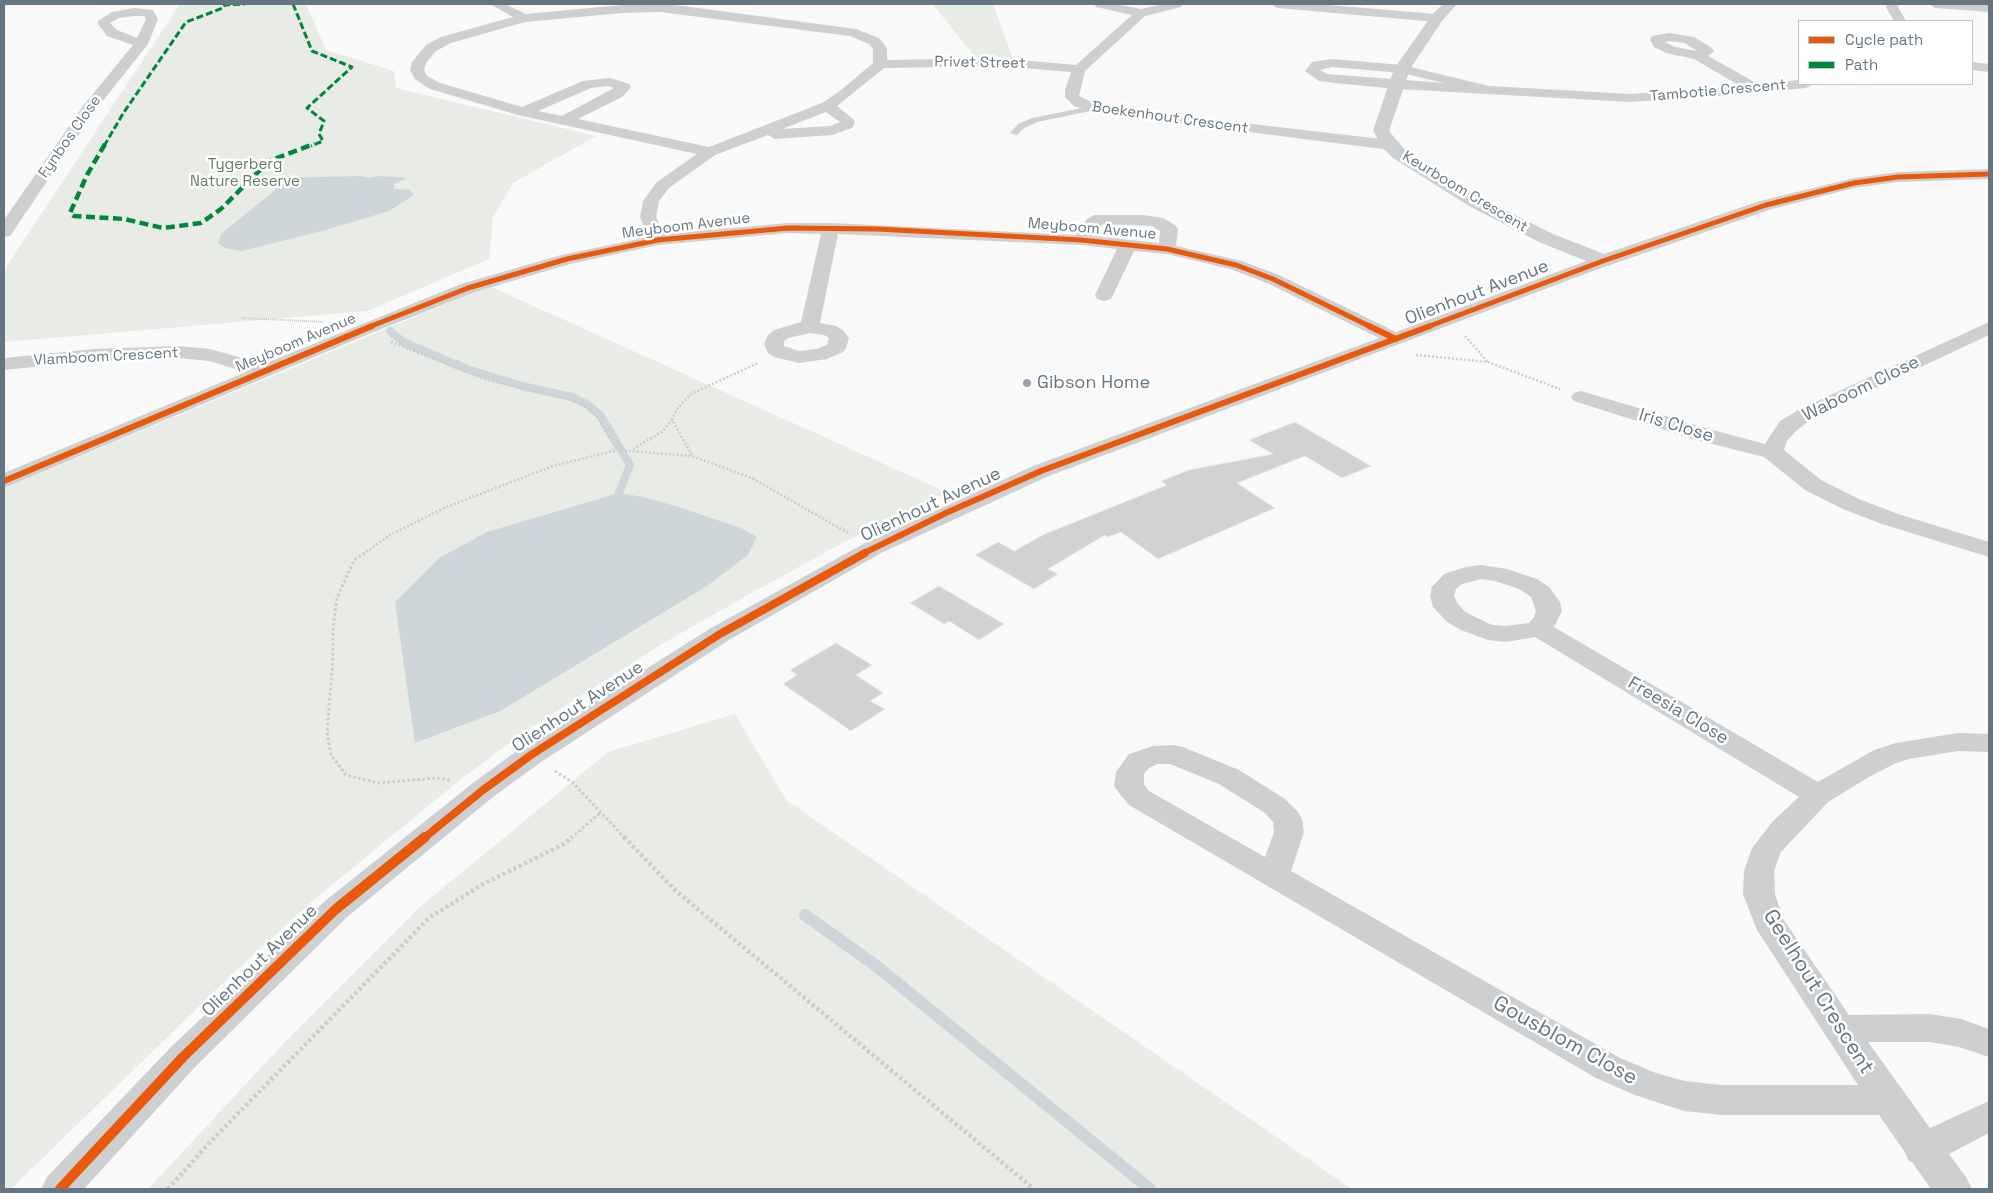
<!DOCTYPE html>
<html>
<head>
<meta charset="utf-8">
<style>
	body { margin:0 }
	#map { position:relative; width:1993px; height:1193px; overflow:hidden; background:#f9f9f9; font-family:"Space Grotesk",sans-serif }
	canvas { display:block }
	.frame { position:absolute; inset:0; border:5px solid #657683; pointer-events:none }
	.legend { position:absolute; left:1798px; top:20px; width:175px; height:65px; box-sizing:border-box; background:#fff; border:1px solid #c1c8cd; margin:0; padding:6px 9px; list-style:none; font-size:15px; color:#657683 }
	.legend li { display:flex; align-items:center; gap:10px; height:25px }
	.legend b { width:25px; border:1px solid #c1c8cd }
</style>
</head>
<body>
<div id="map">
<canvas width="1993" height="1193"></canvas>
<div class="frame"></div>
<ul class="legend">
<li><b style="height:6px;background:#e8590c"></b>Cycle path</li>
<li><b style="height:6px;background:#00873e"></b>Path</li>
</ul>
</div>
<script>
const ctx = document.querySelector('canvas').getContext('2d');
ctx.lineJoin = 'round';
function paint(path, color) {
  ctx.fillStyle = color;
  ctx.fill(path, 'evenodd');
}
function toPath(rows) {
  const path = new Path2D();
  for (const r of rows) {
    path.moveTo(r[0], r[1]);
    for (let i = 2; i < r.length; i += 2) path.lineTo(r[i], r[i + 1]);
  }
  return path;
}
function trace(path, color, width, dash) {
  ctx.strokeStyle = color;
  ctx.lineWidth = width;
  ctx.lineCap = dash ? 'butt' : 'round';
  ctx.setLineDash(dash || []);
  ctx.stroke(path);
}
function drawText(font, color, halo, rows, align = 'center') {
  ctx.font = font + ' "Space Grotesk",sans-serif';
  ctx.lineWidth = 5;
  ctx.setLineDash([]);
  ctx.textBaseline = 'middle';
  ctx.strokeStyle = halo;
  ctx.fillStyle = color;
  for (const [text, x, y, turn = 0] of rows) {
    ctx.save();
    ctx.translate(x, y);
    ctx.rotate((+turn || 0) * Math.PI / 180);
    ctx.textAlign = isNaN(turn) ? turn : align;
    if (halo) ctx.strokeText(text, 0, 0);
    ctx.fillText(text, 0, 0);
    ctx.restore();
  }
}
paint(toPath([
	[180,4,306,4,326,50,394,71,396,88,596,136,513,183,493,217,489,259,367,311,4,342,4,277,6,267],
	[932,4,993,4,1013,59,977,59],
	[489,286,933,486,945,494,848,540,748,595,662,644,524,732,455,784,311,902,222,984,11,1189,4,1189,4,488],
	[735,714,786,800,1352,1189,148,1189,284,1043,420,907,608,752]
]), '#e8ebe6');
paint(toPath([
	[360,176,369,178,381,176,407,178,394,184,394,189,410,190,414,195,389,211,329,229,242,251,225,248,218,243,221,234,275,190,274,184,281,178],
	[619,493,643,497,679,507,743,529,757,537,748,555,707,586,500,711,415,743,395,602,439,558,487,532]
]), '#ced6d9');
trace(toPath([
	[390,331,403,342,467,369,522,386,572,397,587,404,601,416,630,465,619,493]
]), '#ced6d9', 8);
trace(toPath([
	[805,915,875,965,1150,1189]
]), '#ced6d9', 12);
const building = toPath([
	[1295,422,1371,466,1342,478,1305,456,1237,483,1275,508,1158,559,1121,532,1108,537,1105,535,1048,569,1058,574,1034,589,975,555,998,542,1014,551,1045,534,1167,485,1161,481,1189,470,1273,454,1249,440,1295,422],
	[939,586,1004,624,979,640,949,621,944,624,910,603,939,586],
	[836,643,872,665,856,675,883,693,870,701,885,709,851,731,783,684,797,675,790,670,836,643]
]);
paint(building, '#d0d2d3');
trace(building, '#e8e8e8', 1);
trace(toPath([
	[242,318,323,322]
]), '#cbcccd', 2, [1, 1]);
trace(toPath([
	[1465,336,1488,362],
	[391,342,487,380,569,399,584,406,597,417,617,450],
	[1416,355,1488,362,1560,389],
	[633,449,663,431,672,420],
	[692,455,672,420,677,409,691,394,758,363],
	[363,554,390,535,444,508,553,466,617,450,692,456,752,478,850,534]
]), '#cbcccd', 2.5, [2, 2]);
trace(toPath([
	[365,553,354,560,337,598,333,628,333,659,327,732,331,755,346,775,378,783,436,778,452,780],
	[555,771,572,782,625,838],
	[571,838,601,812]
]), '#cbcccd', 3, [2.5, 2.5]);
trace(toPath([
	[624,837,676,891,1034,1189],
	[168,1189,211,1141,429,918,483,884,564,844,572,837]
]), '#cbcccd', 4.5, [3, 3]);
paint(toPath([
	[1092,106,1096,108,1095,110,1037,122,1024,128,1017,135,1010,133,1018,124,1032,118,1092,106]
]), '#cecfd0');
paint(toPath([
	[490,4,505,4,526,14,622,5,660,4,683,6,856,29,879,38,887,48,887,60,998,58,1076,65,1132,15,1096,7,1094,4,1116,4,1141,9,1163,4,1183,4,1181,7,1145,16,1085,71,1079,96,1096,104,1113,108,1390,140,1395,142,1398,145,1395,148,1390,150,1092,112,1074,106,1065,97,1065,90,1071,72,998,66,884,68,837,106,853,119,855,122,852,128,832,135,775,139,768,135,715,155,669,188,659,201,656,217,664,234,788,223,831,223,1076,235,1087,219,1094,215,1143,215,1163,218,1175,225,1178,229,1176,246,1242,261,1279,275,1396,332,1597,257,1603,256,1609,257,1612,261,1609,265,1049,476,881,553,729,640,541,762,493,797,347,917,195,1067,84,1189,41,1189,47,1177,171,1047,325,901,473,783,521,748,711,628,865,543,1033,466,1379,338,1267,283,1230,269,1167,254,1134,251,1113,295,1111,299,1104,301,1097,299,1095,295,1117,249,1081,245,838,234,820,323,836,326,843,330,849,338,846,348,843,352,827,359,799,363,774,357,768,353,764,344,768,335,774,330,801,322,821,234,788,233,658,245,570,264,475,292,371,333,4,488,4,473,246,372,209,361,179,358,94,361,4,370,4,358,94,349,179,346,210,349,264,364,461,284,561,255,648,237,640,217,643,201,657,182,697,154,518,115,430,89,415,79,410,70,412,62,426,45,441,37,513,17,490,4],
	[660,12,850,36,869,44,873,49,873,63,840,91,822,103,709,147,578,119,622,97,631,87,629,84,614,79,609,78,583,81,522,107,440,83,427,76,424,70,426,63,436,51,451,43,525,22,622,13,660,12],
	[608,86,614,88,562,116,538,111,591,88,608,86],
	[826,112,840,122,830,126,782,129,826,112],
	[1103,224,1152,226,1160,231,1159,243,1093,236,1103,224],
	[810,333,824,335,829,338,827,345,816,349,799,351,784,346,784,341,788,338,810,333],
	[1271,4,1317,4,1437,14,1443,18,1437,22,1277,8,1271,4],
	[1887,4,1899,4,1898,7,1906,21,1894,21,1886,7,1887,4],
	[1929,4,1989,4,1989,12,1935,8,1929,4],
	[134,8,153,10,158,19,148,44,94,112,10,236,4,237,4,220,83,106,133,45,107,36,98,24,98,21,112,12,134,8],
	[134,16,144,16,146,19,137,38,117,30,110,23,119,18,134,16],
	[1669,33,1694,37,1712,48,1714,51,1708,56,1758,84,1799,80,1799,84,1813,84,1806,88,1756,93,1631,102,1398,89,1334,83,1319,81,1305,71,1312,62,1332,59,1402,65,1489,86,1631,94,1740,86,1694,59,1666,53,1654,47,1650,39,1652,36,1669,33],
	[1669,41,1685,43,1697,51,1675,47,1665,42,1669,41],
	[1332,67,1402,73,1444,83,1327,74,1320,70,1332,67],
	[1972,62,1989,64,1989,72,1972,70,1972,62],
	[1989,322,1989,335,1814,417,1796,431,1787,441,1784,450,1821,480,1859,499,1898,514,1989,542,1989,557,1882,524,1843,509,1805,490,1764,457,1693,439,1574,401,1571,397,1574,393,1581,391,1709,429,1765,444,1780,421,1800,409,1989,322],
	[1481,565,1507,569,1537,579,1549,587,1560,602,1562,611,1554,627,1818,782,1874,750,1896,743,1958,733,1989,734,1989,752,1958,751,1909,759,1894,764,1869,777,1828,802,1781,852,1774,871,1775,894,1783,919,1849,1015,1930,1014,1961,1019,1989,1029,1989,1057,1959,1047,1930,1042,1868,1042,1930,1128,1989,1101,1989,1133,1949,1154,1966,1177,1972,1189,1931,1189,1912,1162,1909,1161,1904,1151,1879,1115,1721,1115,1684,1111,1635,1095,1596,1078,1129,805,1119,793,1114,786,1116,772,1129,754,1153,746,1173,745,1183,747,1239,770,1285,799,1298,812,1302,819,1304,832,1291,871,1620,1058,1656,1073,1684,1081,1721,1085,1858,1085,1757,930,1743,894,1744,871,1752,848,1773,821,1799,797,1535,637,1506,642,1488,640,1461,630,1447,622,1433,607,1430,596,1432,587,1444,574,1466,567,1481,565],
	[1481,579,1495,581,1519,589,1531,597,1536,611,1534,617,1529,623,1506,626,1492,625,1465,612,1458,604,1454,596,1456,589,1462,584,1481,579],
	[1157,764,1170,764,1219,784,1265,813,1273,822,1274,832,1265,857,1149,791,1144,784,1144,774,1149,768,1157,764]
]), '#cecfd0');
paint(toPath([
	[1443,4,1457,4,1442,21,1410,69,1389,131,1405,150,1481,198,1553,234,1604,254,1760,201,1854,178,1898,172,1989,169,1989,179,1898,182,1854,188,1772,209,1610,265,1603,267,1596,265,1539,242,1469,206,1393,158,1384,149,1373,131,1394,69,1432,15,1443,4]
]), '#cecfd0');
trace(toPath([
	[293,4,312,51,352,67,307,108,324,121,319,134,323,141,311,146],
	[104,146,124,112,186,22,223,8,225,5,245,4]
]), '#00873e', 3, [7, 3]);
trace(toPath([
	[105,144,87,175,70,213,74,216,124,219,163,228,201,223,221,209,269,161,314,144]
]), '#00873e', 4.5, [9, 4.5]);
trace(toPath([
	[369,327,468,288,567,259,658,240,788,228,877,229,1081,240,1167,249,1236,265,1273,279,1371,327],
	[1427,327,1603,261,1766,205,1854,183,1898,177,1989,174]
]), '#e8590c', 5);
trace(toPath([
	[1369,326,1396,339],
	[4,481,372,326],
	[862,554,948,512,1041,471,1430,326]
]), '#e8590c', 6);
trace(toPath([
	[424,838,483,790,531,755,720,634,865,553]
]), '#e8590c', 8);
trace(toPath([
	[60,1189,183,1057,336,909,425,837]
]), '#e8590c', 10);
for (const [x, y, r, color] of [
	[1027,383,5,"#99a4ac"]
]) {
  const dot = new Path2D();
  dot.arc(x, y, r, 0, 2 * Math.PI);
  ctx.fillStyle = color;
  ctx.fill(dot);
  trace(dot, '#fff', 2);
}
drawText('15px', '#657683', '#fff', [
	["Privet Street",980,63,1],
	["Tambotie Crescent",1718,91,-5],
	["Boekenhout Crescent",1170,118,8],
	["Fynbos Close",70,137,-55],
	["Keurboom Crescent",1465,192,31],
	["Meyboom Avenue",686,226,-7],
	["Meyboom Avenue",1092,229,5],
	["Meyboom Avenue",296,343,-23],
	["Vlamboom Crescent",106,357,-3]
]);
drawText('15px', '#687a64', '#fff', [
	["Tygerberg",245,165],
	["Nature Reserve",245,182]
]);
drawText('18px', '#657683', '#fff', [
	["Olienhout Avenue",1477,293,-21],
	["Waboom Close",1861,389,-26],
	["Iris Close",1676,426,17],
	["Olienhout Avenue",931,505,-25],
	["Olienhout Avenue",578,707,-33],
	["Freesia Close",1678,711,31],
	["Olienhout Avenue",260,961,-44]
]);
drawText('18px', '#657683', '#fff', [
	["Gibson Home",1037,383]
], 'left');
drawText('21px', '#657683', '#fff', [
	["Geelhout Crescent",1818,992,58],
	["Gousblom Close",1565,1041,29]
]);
</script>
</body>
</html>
